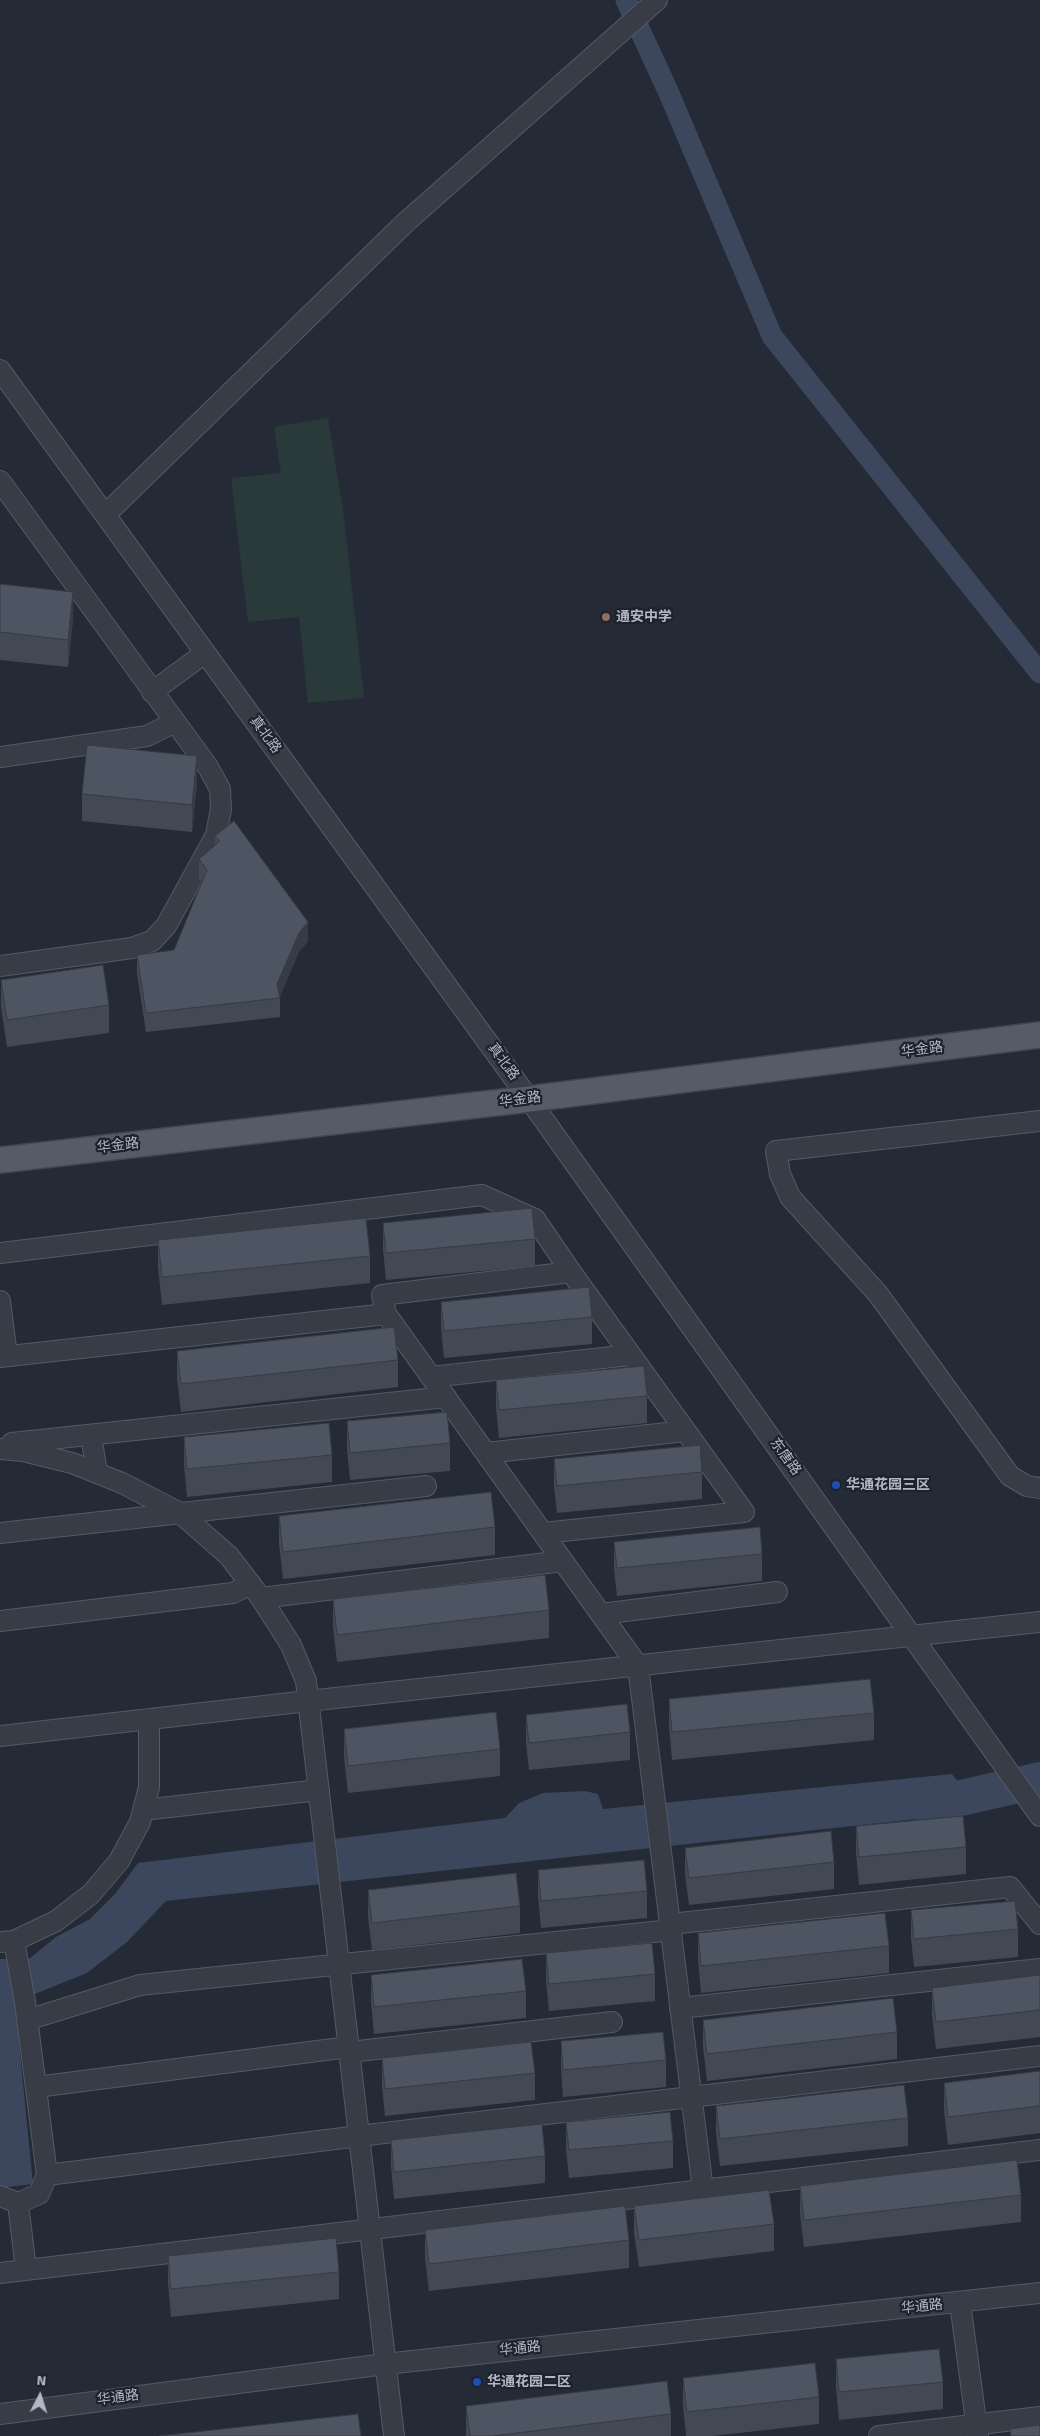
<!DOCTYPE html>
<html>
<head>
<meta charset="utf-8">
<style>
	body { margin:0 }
	#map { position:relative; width:1040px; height:2436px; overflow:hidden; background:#242a36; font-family:Signika,sans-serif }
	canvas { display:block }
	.north { position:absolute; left:15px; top:2371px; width:50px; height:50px; -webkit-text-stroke:4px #1d222c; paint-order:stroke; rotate:5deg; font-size:14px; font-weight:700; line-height:20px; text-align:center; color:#b2b7c3 }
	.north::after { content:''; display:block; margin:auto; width:18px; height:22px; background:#b2b7c3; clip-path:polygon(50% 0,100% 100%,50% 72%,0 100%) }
</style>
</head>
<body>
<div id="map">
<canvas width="1040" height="2436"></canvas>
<div class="north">N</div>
</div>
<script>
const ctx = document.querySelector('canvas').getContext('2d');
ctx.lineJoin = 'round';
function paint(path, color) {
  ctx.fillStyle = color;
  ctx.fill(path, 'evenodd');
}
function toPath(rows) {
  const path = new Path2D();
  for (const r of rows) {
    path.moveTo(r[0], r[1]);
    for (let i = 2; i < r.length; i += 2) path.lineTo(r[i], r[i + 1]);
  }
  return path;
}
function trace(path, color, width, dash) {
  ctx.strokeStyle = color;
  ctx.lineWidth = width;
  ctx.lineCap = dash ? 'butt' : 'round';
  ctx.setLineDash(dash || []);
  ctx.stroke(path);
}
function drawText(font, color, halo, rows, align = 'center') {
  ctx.font = font + ' Signika,"Noto Sans SC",sans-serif';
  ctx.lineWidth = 4.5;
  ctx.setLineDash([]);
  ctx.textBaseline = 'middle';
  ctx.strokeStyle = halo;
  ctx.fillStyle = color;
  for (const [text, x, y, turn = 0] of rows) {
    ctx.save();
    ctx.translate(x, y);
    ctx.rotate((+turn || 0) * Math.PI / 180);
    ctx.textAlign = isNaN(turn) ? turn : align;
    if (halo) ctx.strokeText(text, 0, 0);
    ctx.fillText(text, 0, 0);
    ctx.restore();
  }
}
paint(toPath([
	[328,418,343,510,364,698,308,703,299,617,248,622,231,478,281,473,274,427]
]), '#2a3a3b');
paint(toPath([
	[952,1774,981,1812,166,1901,127,1942,87,1973,15,2002,33,2184,0,2188,0,1959,29,1959,56,1937,90,1919,115,1894,138,1863,505,1818,519,1803,543,1793,585,1791,598,1794,603,1809]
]), '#3c475d');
trace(toPath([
	[626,0,668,91,772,336,1040,673]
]), '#3c475d', 21);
trace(toPath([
	[920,1802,961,1798,1040,1780]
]), '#3c475d', 36);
const minor = toPath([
	[0,370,529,1099,1040,1816],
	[0,481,208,767,220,789,221,809,216,835,166,926,152,941,132,948,0,966],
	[105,515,406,222,657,0],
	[152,692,205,653],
	[0,757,147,736,175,722],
	[1040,1121,776,1151,780,1174,790,1197,878,1294,1010,1476,1027,1486,1040,1488],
	[0,1253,482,1195,535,1219,571,1272,744,1512,543,1533],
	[571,1272,382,1295,386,1314,638,1666,703,2190],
	[0,1301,7,1356],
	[0,1357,386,1314],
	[431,1377,630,1355],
	[91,1435,97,1473],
	[12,1443,446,1397],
	[0,1449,23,1451,72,1463,122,1483,180,1513,229,1556,261,1598,291,1645,306,1681,394,2436],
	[486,1453,685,1431],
	[0,1533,426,1486],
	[261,1598,563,1561],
	[601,1614,777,1592],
	[0,1621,233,1593,251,1584],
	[0,1736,308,1701,1040,1622],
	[143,1810,319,1790],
	[671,1924,1010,1887,1040,1924],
	[0,1942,14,1941,56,1921,91,1894,119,1861,140,1822,149,1787,149,1719],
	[680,2008,1040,1969],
	[27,2020,140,1985,672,1930],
	[350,2052,612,2022],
	[36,2087,349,2047],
	[47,2175,359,2136,1040,2056],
	[0,2196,18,2203,39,2194,47,2175,25,2002,14,1941],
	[18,2203,26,2270],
	[0,2273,1040,2150],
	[960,2303,978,2436],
	[0,2414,385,2364,1040,2293],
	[879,2436,1040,2417]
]);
const major = toPath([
	[0,1160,529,1099,1040,1035]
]);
trace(minor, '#555a65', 22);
trace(major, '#414650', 28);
trace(minor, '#373c47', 20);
trace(major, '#565b67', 25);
paint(toPath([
	[0,584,73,619,68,667,0,660],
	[197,783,192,832,82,821,82,794],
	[234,821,308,941,299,952,280,996,280,1017,146,1032,137,974,137,955,174,950,202,882,199,879,199,859,215,846,215,836],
	[1,980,109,1005,109,1033,7,1047,1,1007],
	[383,1223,535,1239,535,1266,386,1280,383,1250],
	[158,1240,370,1256,370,1283,162,1305,158,1267],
	[441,1302,592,1317,592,1344,444,1358,441,1329],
	[177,1351,398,1360,398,1387,181,1412,177,1378],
	[496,1380,647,1396,647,1423,499,1438,496,1408],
	[347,1421,450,1443,450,1471,350,1480,347,1449],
	[184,1437,332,1455,332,1482,187,1497,184,1465],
	[554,1459,702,1472,702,1499,557,1513,554,1486],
	[279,1516,495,1527,495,1555,283,1579,279,1544],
	[614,1542,762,1554,762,1581,617,1596,614,1569],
	[333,1599,549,1610,549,1638,337,1662,333,1627],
	[669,1699,874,1713,874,1740,672,1760,669,1726],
	[526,1715,630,1732,630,1760,529,1770,526,1743],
	[344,1729,500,1749,500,1776,348,1793,344,1757],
	[856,1826,966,1847,966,1874,859,1885,856,1853],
	[685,1848,834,1862,834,1889,689,1905,685,1875],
	[538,1870,647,1891,647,1918,541,1928,538,1897],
	[368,1890,520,1906,520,1933,372,1950,368,1917],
	[911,1910,1018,1929,1018,1957,914,1967,911,1938],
	[698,1933,889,1946,889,1973,701,1993,698,1960],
	[546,1953,655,1974,655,2001,549,2011,546,1981],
	[371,1975,526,1991,526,2018,374,2034,371,2002],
	[1040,1975,1040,2037,936,2049,932,2015,932,1988],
	[703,2020,897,2032,897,2059,707,2081,703,2047],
	[561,2041,666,2060,666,2087,563,2097,561,2069],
	[382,2058,535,2073,535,2100,385,2116,382,2086],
	[1040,2071,1040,2133,948,2145,944,2110,944,2083],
	[716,2106,908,2118,908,2146,720,2166,716,2133],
	[566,2122,673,2141,673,2168,569,2178,566,2149],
	[391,2140,545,2156,545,2183,394,2199,391,2167],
	[800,2186,1021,2195,1021,2222,804,2247,800,2214],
	[634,2206,774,2224,774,2251,639,2267,634,2233],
	[425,2230,629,2240,629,2268,429,2291,425,2258],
	[168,2256,339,2272,339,2299,171,2317,168,2283],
	[836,2359,943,2382,943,2409,839,2420,836,2387],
	[683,2378,819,2397,819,2424,713,2436,686,2436,683,2405],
	[466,2406,671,2414,671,2436,466,2436]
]), '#424854');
paint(toPath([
	[73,592,73,619,68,667,68,640],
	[197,756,197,783,192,832,192,805],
	[308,922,308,941,299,952,279,998,277,984,299,933]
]), '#363b45');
const building = toPath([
	[0,584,73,592,68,640,0,632,0,584],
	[87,745,197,756,192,805,82,794,87,745],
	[234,821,308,922,299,933,277,984,280,998,146,1013,137,955,174,950,207,870,199,859,220,841,215,836,234,821],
	[103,965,109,1005,7,1020,1,980,103,965],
	[532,1208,535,1239,386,1253,383,1223,532,1208],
	[366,1218,370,1256,162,1277,158,1240,366,1218],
	[589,1287,592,1317,444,1331,441,1302,589,1287],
	[394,1327,398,1360,181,1384,177,1351,394,1327],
	[644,1366,647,1396,499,1410,496,1380,644,1366],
	[447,1412,450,1443,350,1453,347,1421,447,1412],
	[329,1423,332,1455,187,1469,184,1437,329,1423],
	[700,1445,702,1472,557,1486,554,1459,700,1445],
	[491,1492,495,1527,283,1552,279,1516,491,1492],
	[760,1527,762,1554,617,1568,614,1542,760,1527],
	[545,1575,549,1610,337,1635,333,1599,545,1575],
	[870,1679,874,1713,672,1732,669,1699,870,1679],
	[627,1704,630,1732,529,1743,526,1715,627,1704],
	[496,1712,500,1749,348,1766,344,1729,496,1712],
	[963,1816,966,1847,859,1857,856,1826,963,1816],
	[831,1831,834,1862,689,1878,685,1848,831,1831],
	[644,1860,647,1891,541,1901,538,1870,644,1860],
	[516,1873,520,1906,372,1923,368,1890,516,1873],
	[1015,1901,1018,1929,914,1939,911,1910,1015,1901],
	[885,1913,889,1946,701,1966,698,1933,885,1913],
	[652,1943,655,1974,549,1984,546,1953,652,1943],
	[522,1959,526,1991,374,2007,371,1975,522,1959],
	[1040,1975,1040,2010,936,2022,932,1988,1040,1975],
	[893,1998,897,2032,707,2054,703,2020,893,1998],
	[663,2032,666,2060,563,2070,561,2041,663,2032],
	[531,2042,535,2073,385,2089,382,2058,531,2042],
	[1040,2071,1040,2106,948,2117,944,2083,1040,2071],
	[904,2085,908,2118,720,2139,716,2106,904,2085],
	[670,2112,673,2141,569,2150,566,2122,670,2112],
	[542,2124,545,2156,394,2172,391,2140,542,2124],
	[1017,2160,1021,2195,804,2220,800,2186,1017,2160],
	[769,2190,774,2224,639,2240,634,2206,769,2190],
	[625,2206,629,2240,429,2264,425,2230,625,2206],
	[336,2238,339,2272,171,2289,168,2256,336,2238],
	[939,2349,943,2382,839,2392,836,2359,939,2349],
	[815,2363,819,2397,687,2412,683,2378,815,2363],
	[667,2381,671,2414,492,2436,470,2436,466,2406,667,2381],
	[358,2414,361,2436,159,2436,358,2414],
	[1040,2425,1040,2436,1011,2436,1010,2429,1040,2425]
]);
paint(building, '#4d5462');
trace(building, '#363b45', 1);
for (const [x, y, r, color] of [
	[606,617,5,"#8d6e63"],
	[836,1485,5,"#1a4fb4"],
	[477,2382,5,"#1a4fb4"]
]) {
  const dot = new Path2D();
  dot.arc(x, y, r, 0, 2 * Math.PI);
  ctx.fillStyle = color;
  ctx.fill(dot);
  trace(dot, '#1d222c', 2);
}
drawText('bold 14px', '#b2b7c3', '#1d222c', [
	["通安中学",616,617],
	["华通花园三区",846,1485],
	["华通花园二区",487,2382]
], 'left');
drawText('14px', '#b2b7c3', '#1d222c', [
	["真北路",265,735,54],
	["华金路",922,1050,-7],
	["真北路",503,1062,54],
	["华金路",520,1100,-7],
	["华金路",118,1146,-7],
	["东唐路",785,1457,54],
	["华通路",922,2307,-6],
	["华通路",520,2349,-6],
	["华通路",118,2398,-7]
]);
</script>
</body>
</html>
